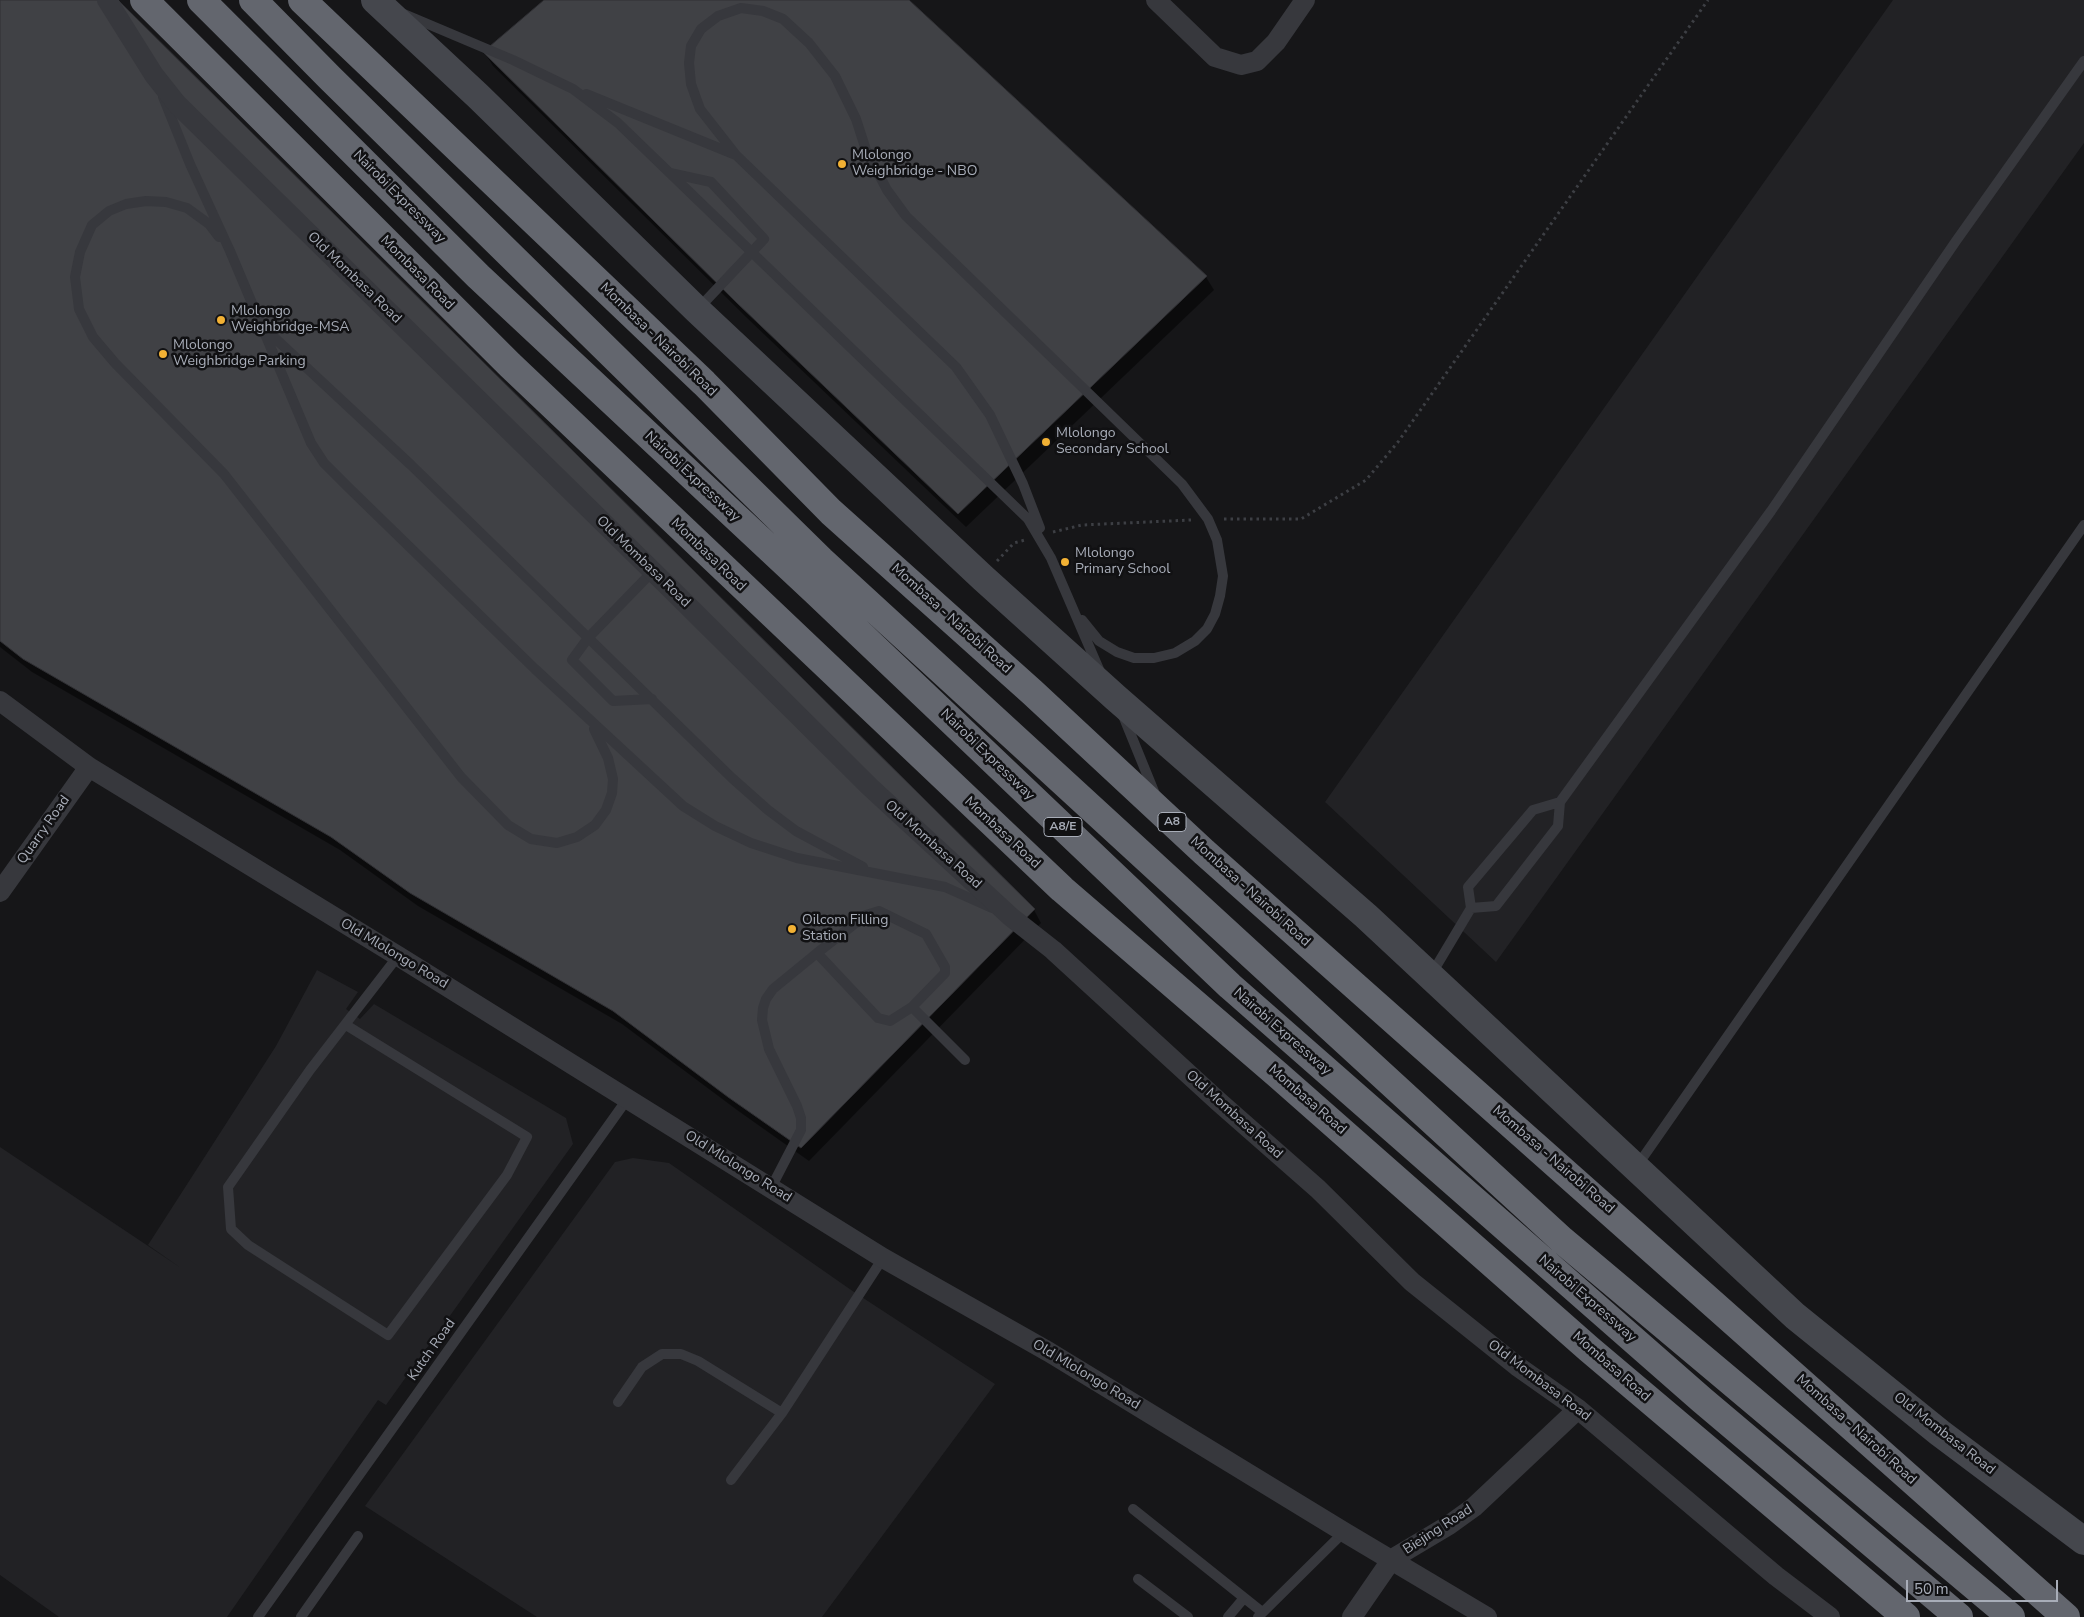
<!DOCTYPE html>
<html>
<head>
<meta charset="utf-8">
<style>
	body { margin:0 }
	#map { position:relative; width:2084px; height:1617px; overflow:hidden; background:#161618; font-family:"Nunito Sans",sans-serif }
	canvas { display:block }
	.scale { position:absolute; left:1906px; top:1580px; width:152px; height:22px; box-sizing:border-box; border:2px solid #a8adb8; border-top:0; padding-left:6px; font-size:15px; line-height:18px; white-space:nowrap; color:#a8adb8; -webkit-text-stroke:4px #111113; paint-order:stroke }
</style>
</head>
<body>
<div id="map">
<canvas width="2084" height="1617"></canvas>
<div class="scale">50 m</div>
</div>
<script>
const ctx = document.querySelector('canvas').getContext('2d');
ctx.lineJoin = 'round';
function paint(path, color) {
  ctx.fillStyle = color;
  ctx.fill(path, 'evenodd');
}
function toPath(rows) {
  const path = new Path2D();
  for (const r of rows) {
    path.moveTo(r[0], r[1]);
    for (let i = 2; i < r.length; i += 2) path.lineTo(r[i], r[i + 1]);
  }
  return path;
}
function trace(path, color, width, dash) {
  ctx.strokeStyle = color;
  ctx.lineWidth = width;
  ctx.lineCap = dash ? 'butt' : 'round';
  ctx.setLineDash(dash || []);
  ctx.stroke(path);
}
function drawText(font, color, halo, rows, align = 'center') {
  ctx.font = font + ' "Nunito Sans",sans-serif';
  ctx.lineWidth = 5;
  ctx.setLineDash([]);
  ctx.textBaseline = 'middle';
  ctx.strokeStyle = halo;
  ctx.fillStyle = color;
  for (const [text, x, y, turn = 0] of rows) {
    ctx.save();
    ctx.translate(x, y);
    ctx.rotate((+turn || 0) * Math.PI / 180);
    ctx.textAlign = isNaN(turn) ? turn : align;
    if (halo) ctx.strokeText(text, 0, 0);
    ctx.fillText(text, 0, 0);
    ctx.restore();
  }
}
paint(toPath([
	[1893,0,2084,0,2084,143,1496,962,1325,802],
	[317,970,358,992,346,1009,360,1019,374,1004,566,1118,573,1144,386,1405,378,1400,227,1617,59,1617,0,1575,0,1147,181,1268,148,1245,276,1046],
	[633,1158,669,1163,854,1292,995,1384,822,1617,537,1617,365,1506,615,1162]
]), '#222225');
paint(toPath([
	[0,0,1034,910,1041,923,809,1161,737,1110,622,1024,418,906,340,850,32,672,0,647],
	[546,0,908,0,1206,277,1214,290,966,527,746,317,493,66,485,53]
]), '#0007');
const building = toPath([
	[0,0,118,0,1035,909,801,1148,728,1097,613,1011,410,893,331,837,23,659,0,641,0,0],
	[544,0,909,0,1207,276,958,514,737,303,483,52,544,0]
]);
paint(building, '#404145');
trace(building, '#303034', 1);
trace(toPath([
	[1224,519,1301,519,1366,480,1398,442,1708,0],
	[1053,532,1082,525,1191,520],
	[997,561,1014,543,1025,540]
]), '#3d3f44', 3, [2.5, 4]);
trace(toPath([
	[404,14,513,60,573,89,618,123,1028,519,1051,558,1101,674],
	[586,94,736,155,956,367,990,415,1023,484,1040,528],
	[163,97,190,164,230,251,311,443,324,463,348,487,535,669,683,806,715,826,751,843,797,858,945,887,992,908],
	[736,155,700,109,691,84,689,63,691,46,701,29,718,16,741,8,763,11,783,19,809,43,835,76,856,119,866,150,887,190,906,216,1182,484,1208,519,1217,540,1223,576,1220,596,1215,614,1207,629,1195,641,1175,653,1154,658,1134,658,1117,652,1099,641,1082,620],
	[670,173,711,182,764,239,698,309],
	[219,237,209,224,187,208,166,202,146,201,126,204,109,211,92,225,80,252,75,277,79,309,93,337,115,363,224,474,461,777,508,825,531,839,557,843,577,837,595,825,606,810,612,793,613,779,608,758,594,729],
	[264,328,411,465,732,778,768,810,796,831,863,867],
	[652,699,613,701,572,660,588,638,653,571],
	[1122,713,1155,794],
	[1471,908,1496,906,1558,826,1560,802,1771,511,1956,241,2084,61],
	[817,953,878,1018,890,1021,912,1007],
	[1431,975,1471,908,1468,887,1533,810,1560,802],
	[346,1025,527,1137,507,1175,388,1335,248,1245,231,1229,228,1187,310,1070,398,956],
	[1637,1166,2084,525],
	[771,1188,801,1130,801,1118,797,1106,769,1049,762,1020,763,1008,766,999,773,989,817,953,866,915,879,911,926,934,945,967,945,973,912,1007,965,1060],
	[618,1402,642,1367,662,1354,681,1354,698,1361,782,1413],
	[731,1480,782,1413,883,1258],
	[1133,1509,1262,1612],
	[1138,1579,1188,1617],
	[258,1617,628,1098],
	[301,1617,358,1536],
	[1228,1617,1244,1598],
	[1258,1617,1344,1532]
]), '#37383d', 10);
trace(toPath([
	[107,0,154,75,177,104,679,597,870,787,1011,917,1053,950,1219,1102,1318,1189,1412,1282,1517,1366,1578,1409,1776,1576,1830,1617],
	[1156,0,1215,57,1241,65,1257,61,1276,42,1305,0],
	[0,701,89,767,398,956,883,1258,1049,1352,1344,1532,1487,1617],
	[0,892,89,767],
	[1352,1617,1392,1559,1449,1525,1474,1507,1578,1409]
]), '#37383d', 20);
trace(toPath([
	[375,0,478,96,697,310,983,578,1116,698,1366,916,1795,1316,1940,1433,2084,1541]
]), '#45474d', 28);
trace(toPath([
	[144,0,510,365,1062,889,1278,1075,1589,1349,1906,1617],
	[201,0,478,276,816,592,1230,986,1702,1400,1959,1617],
	[253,0,330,78,821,560,1562,1240,2011,1617],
	[302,0,704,383,831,512,1032,692,1204,852,2066,1617]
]), '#63666e', 28);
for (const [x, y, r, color] of [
	[842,164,5,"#f2b134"],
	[221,320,5,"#f2b134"],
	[163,354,5,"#f2b134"],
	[1046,442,5,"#f2b134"],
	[1065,562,5,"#f2b134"],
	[792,929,5,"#f2b134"]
]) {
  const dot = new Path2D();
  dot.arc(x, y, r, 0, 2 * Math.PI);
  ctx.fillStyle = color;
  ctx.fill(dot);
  trace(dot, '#111113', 2);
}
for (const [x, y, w] of [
	[1172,822,28],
	[1063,827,38]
]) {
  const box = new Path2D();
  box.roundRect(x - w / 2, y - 9.5, w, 19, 4);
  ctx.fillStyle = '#111113';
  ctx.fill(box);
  trace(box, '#a8adb8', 1);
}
drawText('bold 12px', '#a8adb8', null, [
	["A8",1172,822],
	["A8/E",1063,827]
]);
drawText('14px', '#a8adb8', '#111113', [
	["Mlolongo",852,156],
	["Weighbridge - NBO",852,172],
	["Mlolongo",231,312],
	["Weighbridge-MSA",231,328],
	["Mlolongo",173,346],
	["Weighbridge Parking",173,362],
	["Mlolongo",1056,434],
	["Secondary School",1056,450],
	["Mlolongo",1075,554],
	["Primary School",1075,570],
	["Oilcom Filling",802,921],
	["Station",802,937]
], 'left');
drawText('14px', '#a8adb8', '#111113', [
	["Nairobi Expressway",399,197,45],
	["Mombasa Road",417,273,45],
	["Old Mombasa Road",354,278,44],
	["Mombasa - Nairobi Road",658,340,44],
	["Nairobi Expressway",692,477,43],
	["Mombasa Road",708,555,44],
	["Old Mombasa Road",643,562,44],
	["Mombasa - Nairobi Road",951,619,42],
	["Nairobi Expressway",987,755,44],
	["Quarry Road",44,830,-55],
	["Mombasa Road",1002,833,43],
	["Old Mombasa Road",933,845,42],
	["Mombasa - Nairobi Road",1250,892,42],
	["Old Mlolongo Road",394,954,31],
	["Nairobi Expressway",1282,1032,41],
	["Mombasa Road",1307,1100,41],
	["Old Mombasa Road",1234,1115,42],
	["Mombasa - Nairobi Road",1553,1160,41],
	["Old Mlolongo Road",738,1167,32],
	["Nairobi Expressway",1587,1299,41],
	["Kutch Road",432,1350,-55],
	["Mombasa Road",1611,1367,41],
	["Old Mlolongo Road",1086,1375,31],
	["Old Mombasa Road",1539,1381,37],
	["Mombasa - Nairobi Road",1856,1430,42],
	["Old Mombasa Road",1944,1434,38],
	["Biejing Road",1438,1530,-33]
]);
</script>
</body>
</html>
